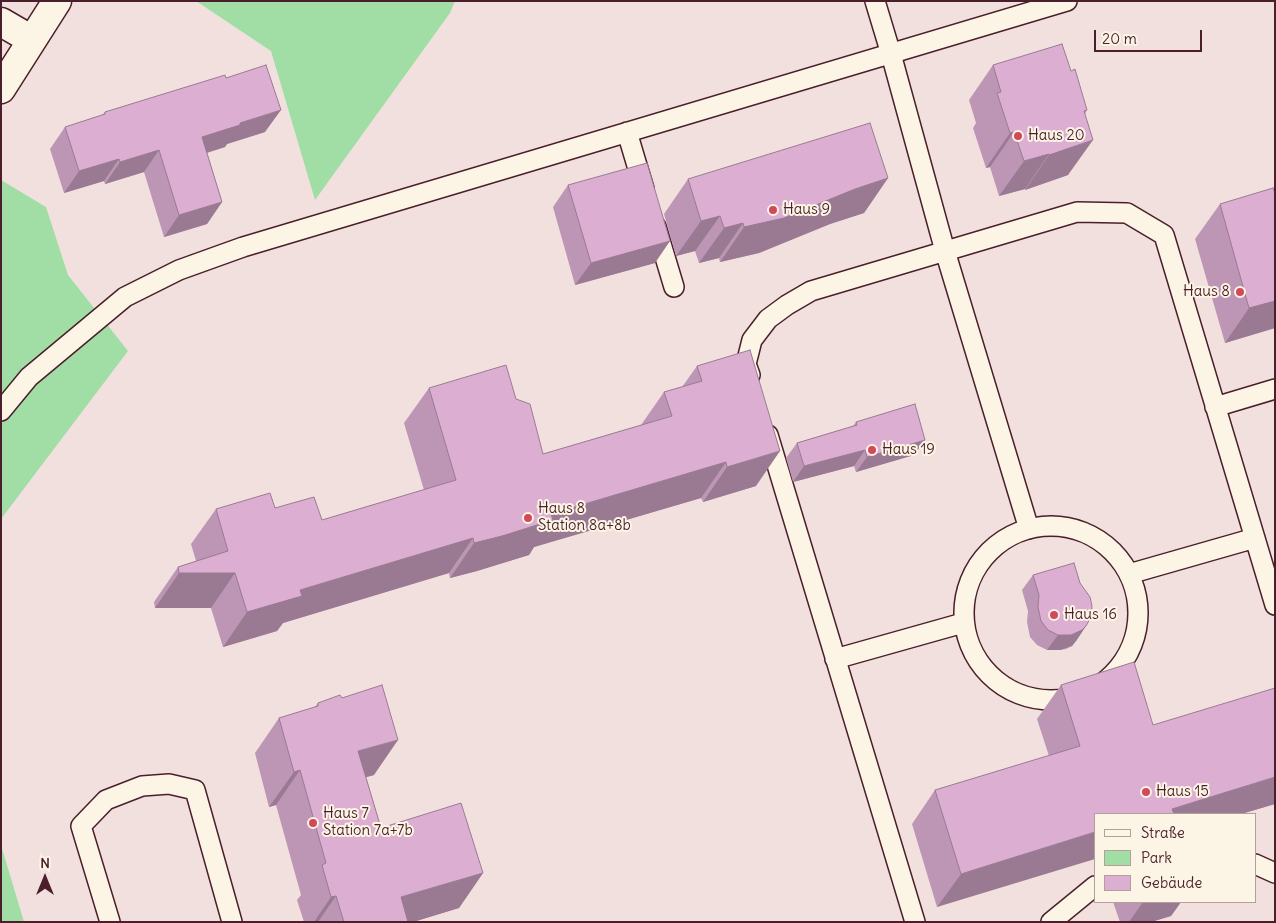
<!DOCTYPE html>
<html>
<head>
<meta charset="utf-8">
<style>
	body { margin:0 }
	#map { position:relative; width:1276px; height:923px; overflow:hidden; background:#f2e0df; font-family:Delius,sans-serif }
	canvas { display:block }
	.frame { position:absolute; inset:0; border:2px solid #4a1f2b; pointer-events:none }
	.legend { position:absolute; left:1094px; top:813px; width:162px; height:90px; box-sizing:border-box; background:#fcf5e5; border:1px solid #b59f9b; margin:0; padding:6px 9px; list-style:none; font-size:15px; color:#4a1f2b }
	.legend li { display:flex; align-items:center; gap:10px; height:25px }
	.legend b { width:25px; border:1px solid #b59f9b }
	.north { position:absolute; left:20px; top:853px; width:50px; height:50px; -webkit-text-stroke:4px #fcf5e5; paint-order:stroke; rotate:0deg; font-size:14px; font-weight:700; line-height:20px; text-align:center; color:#4a1f2b }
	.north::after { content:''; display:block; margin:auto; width:18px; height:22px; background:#4a1f2b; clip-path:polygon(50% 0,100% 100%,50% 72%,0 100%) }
	.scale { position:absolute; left:1094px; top:30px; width:108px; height:22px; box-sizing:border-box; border:2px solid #4a1f2b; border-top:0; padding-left:6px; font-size:15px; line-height:18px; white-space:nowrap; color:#4a1f2b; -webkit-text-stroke:4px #fcf5e5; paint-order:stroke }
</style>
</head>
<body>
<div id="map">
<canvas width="1276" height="923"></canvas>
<div class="frame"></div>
<ul class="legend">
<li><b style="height:6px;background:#fcf5e5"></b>Straße</li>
<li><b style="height:14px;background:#a1dea5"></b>Park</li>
<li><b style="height:14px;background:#dcafd2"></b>Gebäude</li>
</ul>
<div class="north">N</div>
<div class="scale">20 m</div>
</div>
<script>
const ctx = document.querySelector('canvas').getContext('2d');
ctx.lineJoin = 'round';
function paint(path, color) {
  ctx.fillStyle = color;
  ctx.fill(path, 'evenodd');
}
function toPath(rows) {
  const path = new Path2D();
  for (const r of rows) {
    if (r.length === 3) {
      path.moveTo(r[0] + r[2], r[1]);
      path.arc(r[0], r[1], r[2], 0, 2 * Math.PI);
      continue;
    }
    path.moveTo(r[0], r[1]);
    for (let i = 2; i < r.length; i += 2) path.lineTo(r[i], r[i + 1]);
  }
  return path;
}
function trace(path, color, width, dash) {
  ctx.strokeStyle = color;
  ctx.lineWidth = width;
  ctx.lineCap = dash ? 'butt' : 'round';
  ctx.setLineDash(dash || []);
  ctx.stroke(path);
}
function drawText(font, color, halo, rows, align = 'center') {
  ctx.font = font + ' Delius,sans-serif';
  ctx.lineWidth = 4;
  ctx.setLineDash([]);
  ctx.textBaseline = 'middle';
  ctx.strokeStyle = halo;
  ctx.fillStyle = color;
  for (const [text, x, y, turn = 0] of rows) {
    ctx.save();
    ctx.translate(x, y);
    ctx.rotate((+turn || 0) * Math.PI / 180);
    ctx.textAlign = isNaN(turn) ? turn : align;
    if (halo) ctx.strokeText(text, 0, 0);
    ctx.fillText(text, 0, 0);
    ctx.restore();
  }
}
paint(toPath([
	[196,1,455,1,450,13,315,200,271,51],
	[1,180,46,207,68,275,128,351,1,519],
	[1,845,24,922,1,922]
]), '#a1dea5');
const service = toPath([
	[875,1,891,54,945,251,1029,529],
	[627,132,644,189],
	[656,227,674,287],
	[750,375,746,364,752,340,768,319,787,305,811,291,1077,212,1127,213,1164,235,1275,605],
	[1215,407,1275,389],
	[1,411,29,377,125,297,179,270,243,247,1067,1],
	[768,435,915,922],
	[1051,613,87],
	[1129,574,1255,538],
	[835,659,963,623],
	[1255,864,1275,873],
	[110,922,81,826,106,800,142,786,169,784,195,790,232,922],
	[1051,922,1095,886]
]);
const minor = toPath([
	[1,22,32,40],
	[1,89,57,1]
]);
trace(service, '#4a1f2b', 22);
trace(minor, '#4a1f2b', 31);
trace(service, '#fcf5e5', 19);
trace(minor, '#fcf5e5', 28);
paint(toPath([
	[993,65,1071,71,1087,110,1085,114,1068,175,1025,190,1025,189,999,196,990,167,986,168,973,128,976,123,969,100],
	[226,78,265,132,227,144,225,147,207,153,222,202,207,224,164,237,144,172,105,184,104,181,64,193,50,149,65,127,102,115,105,112],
	[888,178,864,213,830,224,759,253,720,262,719,258,699,263,695,251,676,256,664,214,688,179],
	[568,185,655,263,575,285,553,207],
	[1275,193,1275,328,1225,343,1195,239,1220,204],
	[697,366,756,486,703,502,701,498,534,547,529,555,477,571,450,578,449,573,283,623,277,631,223,647,211,608,155,608,154,602,178,567,196,561,191,544,216,509,275,508,322,520,424,490,404,423,429,388,516,399,543,454,641,425,664,392,682,387],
	[856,422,914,455,856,472,854,466,793,482,786,458,797,443,853,426],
	[1033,575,1086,626,1076,641,1072,646,1066,649,1060,650,1047,650,1037,645,1030,637,1027,622,1028,611,1022,590],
	[1061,685,1153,725,1275,804,1241,814,1095,814,937,907,912,824,935,790,1049,756,1037,719],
	[318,703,374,775,366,777,381,828,483,873,459,908,413,922,304,922,297,900,301,895,276,805,269,807,255,753,279,718,315,707],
	[1113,902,1181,902,1171,916,1151,922,1120,922]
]), '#bd96b5');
paint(toPath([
	[281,110,265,132,227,144,225,147,186,159,202,137,240,123],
	[1014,132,990,167,986,168,1010,133],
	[1093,140,1068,175,1025,190,1049,155],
	[159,150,144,172,105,184,120,162],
	[1049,154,1025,189,999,196,1024,161],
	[119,159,104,181,64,193,79,171],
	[888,178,864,213,830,224,759,253,720,262,744,227],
	[222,202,207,224,164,237,179,215],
	[720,216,695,251,676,256,701,221],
	[743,223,719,258,699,263,724,228],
	[670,241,655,263,575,285,591,263],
	[1275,301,1275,328,1225,343,1249,308],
	[925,440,914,455,856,472,867,457],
	[865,450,854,466,793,482,804,466],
	[780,451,756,486,703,502,727,467],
	[726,462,701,498,534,547,529,555,477,571,450,578,474,543,551,514],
	[473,538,449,573,283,623,277,631,223,647,247,612,300,590],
	[179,573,235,573,211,608,155,608],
	[1086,626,1076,641,1072,646,1060,650,1047,650,1058,635],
	[398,740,374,775,334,786,358,751],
	[300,770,276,805,269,807,294,772],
	[1275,777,1275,804,1241,814,1168,814,1172,809],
	[1095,832,1095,859,937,907,961,874],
	[483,873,459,908,413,922,384,922,401,897],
	[336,896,318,922,314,922,331,897],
	[1143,902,1181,902,1171,916,1151,922,1129,922]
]), '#9a7a93');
const building = toPath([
	[1062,44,1071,71,1075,69,1087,110,1084,111,1093,140,1049,155,1049,154,1024,161,1014,132,1010,133,997,93,1001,92,993,65,1062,44],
	[266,65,281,110,240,123,240,125,202,137,222,202,179,215,159,150,120,162,119,159,79,171,65,127,105,114,105,112,225,75,226,78,266,65],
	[870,123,888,178,855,189,784,218,744,227,743,223,724,228,720,216,701,221,688,179,870,123],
	[647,163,670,241,591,263,568,185,647,163],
	[1273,188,1275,193,1275,301,1249,308,1220,204,1273,188],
	[750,350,780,451,727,467,726,462,551,514,553,520,502,536,474,543,473,538,300,590,302,596,247,612,235,573,179,573,178,567,228,551,216,509,270,493,275,508,314,497,322,520,456,480,429,388,506,365,516,399,530,404,543,454,672,416,664,392,702,381,697,366,750,350],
	[915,404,925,440,867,457,865,450,804,466,797,443,857,425,856,422,915,404],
	[1074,563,1080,583,1090,597,1092,606,1091,617,1086,626,1082,630,1071,635,1058,635,1048,630,1041,621,1038,607,1039,595,1033,575,1074,563],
	[1134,662,1153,725,1275,688,1275,777,1172,809,1174,814,1095,814,1095,832,961,874,935,790,1080,746,1061,685,1134,662],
	[382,685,398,740,358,751,381,828,461,803,483,873,401,897,408,922,344,922,336,896,331,897,322,865,326,863,300,770,294,772,279,718,318,706,318,703,340,695,342,698,382,685]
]);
paint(building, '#dcafd2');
trace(building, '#9a7a93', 1);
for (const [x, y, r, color] of [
	[1018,136,5,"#d1495b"],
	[773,210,5,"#d1495b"],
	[1240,292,5,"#d1495b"],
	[872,450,5,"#d1495b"],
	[528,518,5,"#d1495b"],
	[1054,615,5,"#d1495b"],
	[1146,792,5,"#d1495b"],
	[313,823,5,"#d1495b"]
]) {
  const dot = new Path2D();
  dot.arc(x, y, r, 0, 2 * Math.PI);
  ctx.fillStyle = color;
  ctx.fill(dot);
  trace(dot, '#fcf5e5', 2);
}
drawText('15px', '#4a1f2b', '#fcf5e5', [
	["Haus 20",1028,136],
	["Haus 9",783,210],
	["Haus 8",1230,292,"right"],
	["Haus 19",882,450],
	["Haus 8",538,509],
	["Station 8a+8b",538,526],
	["Haus 16",1064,615],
	["Haus 15",1156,792],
	["Haus 7",323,814],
	["Station 7a+7b",323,831]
], 'left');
</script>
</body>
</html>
